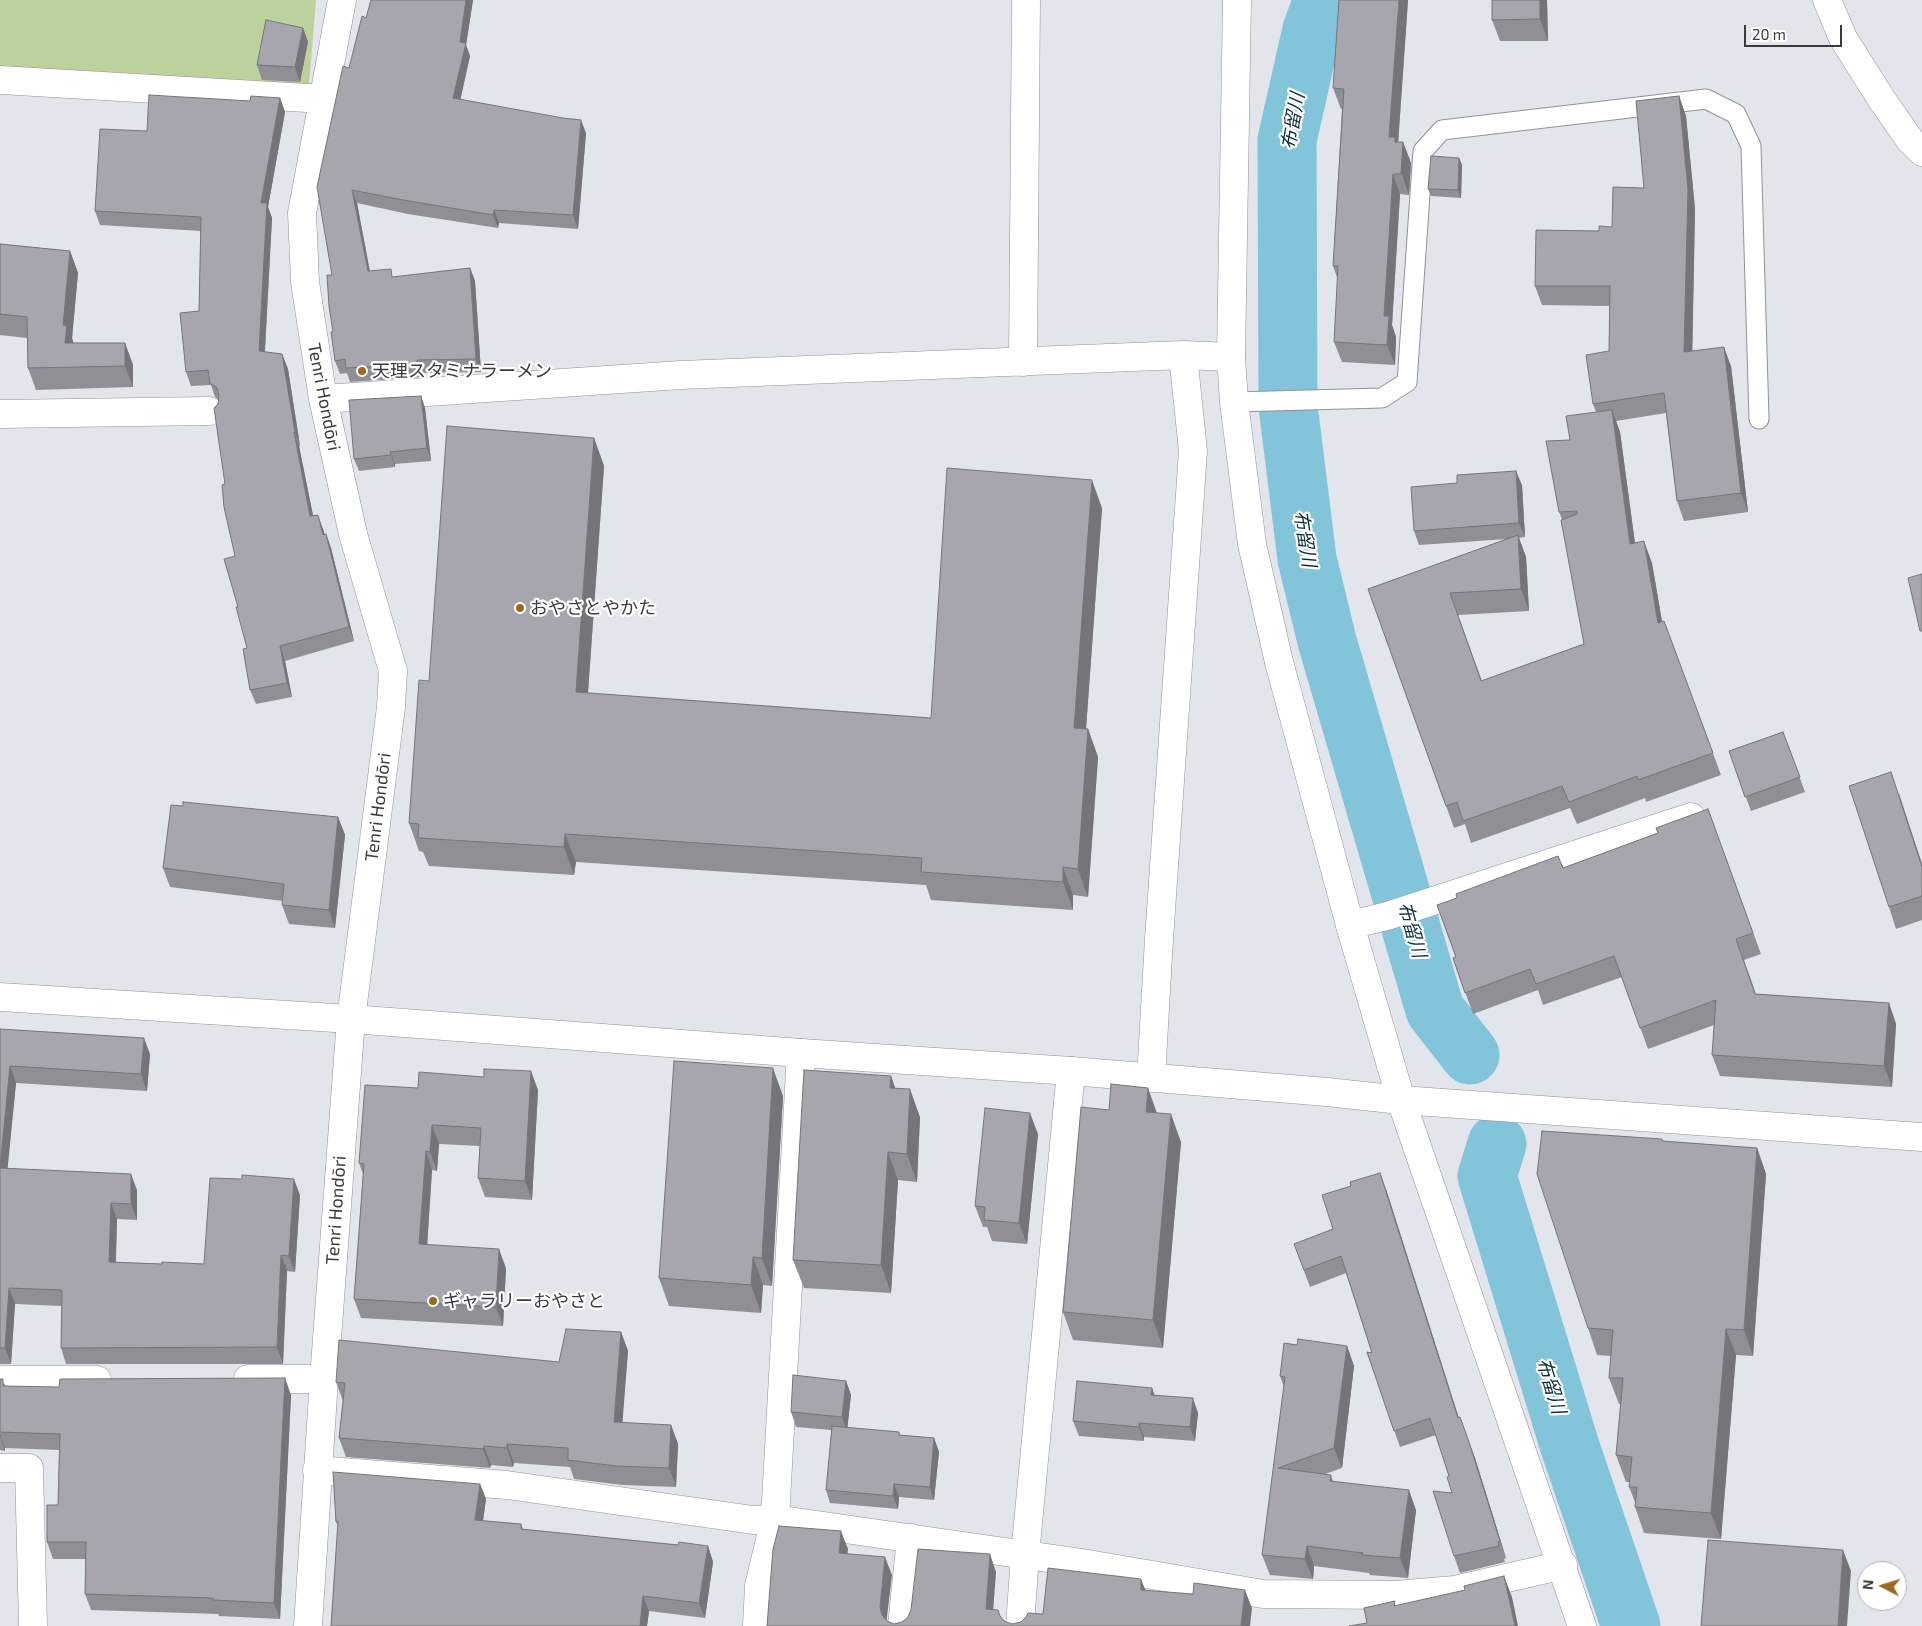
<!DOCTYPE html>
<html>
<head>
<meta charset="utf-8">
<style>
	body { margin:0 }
	#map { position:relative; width:1922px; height:1626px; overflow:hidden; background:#e3e5ed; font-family:"Exo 2",sans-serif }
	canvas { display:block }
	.north { position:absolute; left:1857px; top:1561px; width:50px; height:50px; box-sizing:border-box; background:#fff; border:1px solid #b1b1b2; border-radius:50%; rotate:275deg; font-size:14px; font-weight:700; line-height:20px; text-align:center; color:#3b3b3e }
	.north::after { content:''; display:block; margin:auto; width:18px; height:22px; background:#9c6a1e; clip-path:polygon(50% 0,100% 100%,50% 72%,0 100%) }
	.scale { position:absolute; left:1744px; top:25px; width:98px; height:22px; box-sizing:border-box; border:2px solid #3b3b3e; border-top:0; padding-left:6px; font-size:15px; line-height:18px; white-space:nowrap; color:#3b3b3e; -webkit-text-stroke:4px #fff; paint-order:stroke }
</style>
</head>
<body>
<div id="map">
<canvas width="1922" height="1626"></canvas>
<div class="north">N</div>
<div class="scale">20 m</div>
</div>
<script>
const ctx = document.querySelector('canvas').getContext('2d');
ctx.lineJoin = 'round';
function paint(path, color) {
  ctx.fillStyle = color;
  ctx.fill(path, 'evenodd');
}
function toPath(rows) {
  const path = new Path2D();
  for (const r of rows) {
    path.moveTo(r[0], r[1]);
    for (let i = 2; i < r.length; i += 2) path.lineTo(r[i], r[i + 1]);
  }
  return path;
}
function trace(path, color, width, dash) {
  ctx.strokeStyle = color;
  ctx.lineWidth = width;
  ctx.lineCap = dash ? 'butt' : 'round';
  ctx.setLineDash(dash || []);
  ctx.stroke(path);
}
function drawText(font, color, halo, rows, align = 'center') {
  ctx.font = font + ' "Exo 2","Noto Sans JP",sans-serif';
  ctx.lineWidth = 4.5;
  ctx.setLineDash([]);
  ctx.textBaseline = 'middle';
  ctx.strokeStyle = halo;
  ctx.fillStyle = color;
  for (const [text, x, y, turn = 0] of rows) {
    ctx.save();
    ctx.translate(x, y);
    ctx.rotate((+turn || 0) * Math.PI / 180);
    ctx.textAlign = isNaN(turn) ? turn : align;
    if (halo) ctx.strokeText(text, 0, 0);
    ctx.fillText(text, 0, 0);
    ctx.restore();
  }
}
paint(toPath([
	[0,0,316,0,309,84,0,67]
]), '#bdd19c');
trace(toPath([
	[1323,0,1312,30,1287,140,1288,406,1307,559,1327,641,1435,1010,1470,1055],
	[1497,1144,1487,1176,1570,1447,1631,1626]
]), '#82c4da', 59);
const lane = toPath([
	[1234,402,1382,398,1407,382,1423,151,1442,130,1706,99,1736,114,1751,146,1759,419]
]);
const street = toPath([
	[1827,0,1843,38,1882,100,1910,140,1922,152],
	[0,80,324,99],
	[1023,362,1026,0],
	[323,399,681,375,1183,355,1231,357],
	[0,414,209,411],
	[1350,925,1387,916,1691,817],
	[1151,1078,1159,939,1193,451,1183,355],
	[248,1379,324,1379],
	[0,1380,97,1380],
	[0,1468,29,1468,33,1626],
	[317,1470,507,1485,753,1520,775,1519,1082,1563,1263,1594,1395,1595,1455,1590,1563,1565],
	[308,1626,324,1379,351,1019,391,707,393,671,353,534,323,399,305,282,302,213,342,0],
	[757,1626,759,1586,775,1519,801,1053],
	[902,1626,911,1538],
	[1020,1626,1025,1555,1071,1071]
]);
const secondary = toPath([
	[1237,0,1231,357,1234,402,1252,544,1279,662,1350,925,1401,1100,1582,1626],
	[0,997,351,1019,801,1053,1071,1071,1327,1092,1401,1100,1922,1137]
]);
trace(lane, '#909299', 21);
trace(street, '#909299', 29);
trace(secondary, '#909299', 29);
trace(lane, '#fff', 19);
trace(street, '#fff', 28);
trace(secondary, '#fff', 28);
paint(toPath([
	[371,0,473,0,466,45,470,56,460,99,586,133,578,229,499,223,498,228,408,214,357,203,370,271,394,277,470,268,475,281,481,372,422,373,422,377,350,382,347,373,340,374,335,361,333,332,332,275,349,68,366,18],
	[1408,0,1398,142,1403,142,1411,163,1409,195,1400,194,1392,325,1396,337,1395,365,1342,362,1334,342,1338,280,1333,266,1342,109,1341,109,1333,88],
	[1492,0,1547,0,1548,41,1500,41,1492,20],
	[303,28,308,42,300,82,262,80,257,65],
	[1679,96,1686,116,1695,209,1692,351,1731,366,1748,512,1684,521,1677,501,1666,413,1616,421,1620,432,1635,543,1652,563,1662,622,1664,621,1721,775,1646,802,1645,798,1577,824,1570,808,1471,843,1465,824,1454,828,1368,589,1507,539,1419,545,1414,531,1522,485,1525,537,1519,538,1526,557,1529,611,1458,615,1482,681,1584,644,1562,519,1559,512,1596,412,1593,404,1609,351,1610,306,1542,305,1535,286,1599,231,1612,227,1644,188],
	[280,98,285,112,268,207,272,218,265,352,282,354,288,369,300,446,299,446,313,516,323,529,325,535,326,534,331,548,354,641,285,661,292,697,256,704,250,690,247,648,238,607,235,556,225,484,218,404,219,400,215,397,211,385,191,386,186,372,199,311,201,231,100,225,95,211,147,131,250,101],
	[1459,158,1462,165,1461,198,1431,196,1428,189],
	[0,244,70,251,78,273,72,338,73,343,125,343,133,365,133,387,36,390,28,368,27,338,0,335],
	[421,396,425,408,431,461,395,464,395,467,359,471,354,459],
	[594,438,604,466,588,693,931,718,1102,508,1086,729,1088,729,1098,757,1088,897,1073,895,1073,910,931,900,926,885,576,862,574,875,429,866,423,852,419,851,409,823,429,681],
	[1783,732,1805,792,1751,811,1729,751],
	[1899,793,1922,864,1922,920,1896,929,1889,907],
	[183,806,338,817,345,835,335,928,289,924,282,905,283,901,170,887,163,868],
	[1708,809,1761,954,1744,960,1756,994,1889,1003,1896,1024,1892,1087,1720,1076,1712,1055,1714,1025,1648,1049,1622,977,1543,1005,1538,990,1473,1014,1453,958,1456,957,1563,868,1658,833],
	[0,1029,150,1054,147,1091,16,1083,7,1169,137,1190,137,1220,117,1219,116,1262,162,1264,204,1264,300,1195,295,1272,287,1271,283,1364,66,1364,61,1348,62,1306,15,1304,11,1364,0,1364],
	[418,1088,538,1090,532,1200,485,1197,478,1178,480,1146,439,1144,437,1171,432,1170,427,1245,506,1268,503,1326,361,1318,354,1299,363,1174,359,1163],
	[895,1088,920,1117,917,1182,898,1180,891,1293,804,1288,793,1260],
	[783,1096,772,1286,763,1285,761,1313,669,1306,659,1278],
	[1109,1110,1157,1113,1181,1142,1163,1348,1073,1340,1063,1312],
	[1038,1134,1027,1244,992,1241,987,1227,983,1227,975,1206],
	[1662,1139,1663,1141,1757,1148,1766,1174,1753,1356,1736,1355,1721,1539,1644,1533,1635,1507,1635,1502,1629,1487,1630,1482,1626,1482,1616,1455,1621,1404,1619,1404,1609,1378,1611,1356,1597,1355,1588,1328],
	[1386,1189,1459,1418,1475,1458,1506,1558,1504,1559,1505,1562,1460,1573,1454,1556,1452,1493,1449,1476,1436,1435,1400,1447,1367,1352,1372,1353,1346,1273,1310,1287,1294,1244,1333,1229],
	[621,1332,628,1351,622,1423,671,1425,678,1444,676,1487,623,1485,574,1479,570,1467,514,1463,513,1467,491,1465,490,1468,346,1457,339,1438,343,1401,336,1382,559,1362],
	[1297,1345,1347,1346,1354,1366,1342,1468,1325,1474,1331,1475,1333,1481,1416,1510,1408,1578,1370,1575,1369,1573,1314,1566,1313,1579,1270,1575,1262,1555,1284,1387,1280,1376],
	[0,1379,6,1386,291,1395,280,1619,219,1616,218,1614,91,1610,85,1594,86,1559,53,1559,47,1542,58,1505,59,1450,5,1448,5,1451,0,1450],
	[846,1381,851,1395,847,1428,899,1432,900,1435,934,1438,939,1452,934,1500,899,1497,898,1509,830,1503,826,1490,832,1430,796,1427,791,1412],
	[1152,1388,1154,1395,1198,1413,1195,1441,1144,1437,1144,1441,1079,1436,1073,1421],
	[480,1484,486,1499,483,1521,521,1524,523,1529,678,1545,708,1546,713,1562,705,1618,649,1611,647,1626,331,1626,338,1527,336,1522]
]), '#908f96');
paint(toPath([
	[466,0,473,0,466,45,470,56,458,111,453,98,460,42],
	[1399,0,1408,0,1398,145,1403,142,1411,163,1409,195,1389,137],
	[1540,0,1547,0,1548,41,1540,19],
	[303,28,308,42,300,82,295,67],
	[1679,96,1686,116,1695,209,1692,371,1684,352],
	[280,98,285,112,268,207,272,218,264,365,259,351,261,203],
	[581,120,586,133,578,229,573,215],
	[1459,158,1462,165,1461,198,1458,190],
	[1393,174,1400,194,1392,325,1396,337,1395,365,1387,345,1384,316],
	[352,190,357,203,372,284,368,271],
	[494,210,499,223,498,228,493,215],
	[70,251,78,273,72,338,75,347,65,343,63,325],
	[470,268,475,281,481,372,476,359],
	[125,343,133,365,133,387,125,366],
	[1724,347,1731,366,1748,512,1741,493],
	[282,354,288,369,300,446,295,432],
	[417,360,422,373,422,377,417,364],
	[421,396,425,408,431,461,427,448],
	[1612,410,1620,432,1638,566,1630,544],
	[294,432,299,446,316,530,310,516],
	[594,438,604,466,586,720,576,692],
	[390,452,395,464,395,467],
	[1516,471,1522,485,1525,537,1519,523],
	[1092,480,1102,508,1084,756,1074,728],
	[318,515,323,529,328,549,323,535],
	[326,534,331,548,354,641,349,627],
	[1518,535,1526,557,1529,611,1521,589],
	[1644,541,1652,563,1666,645,1658,623],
	[280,646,285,661,292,697,287,683],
	[1088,729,1098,757,1088,897,1078,869],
	[1891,772,1922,864,1922,867],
	[338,817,345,835,335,928,329,910],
	[565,834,576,862,574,875,564,847],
	[1063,867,1073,895,1073,910,1063,882],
	[1889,1003,1896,1024,1892,1087,1884,1066],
	[144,1038,150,1054,147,1091,141,1074],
	[10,1066,16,1083,6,1185,0,1168],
	[773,1068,783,1096,772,1286,762,1258],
	[531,1071,538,1090,532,1200,525,1181],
	[891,1076,901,1104,890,1088],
	[1148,1088,1158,1116,1146,1112],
	[910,1089,920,1117,917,1182,907,1154],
	[1030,1113,1038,1134,1027,1244,1019,1223],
	[1171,1114,1181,1142,1163,1348,1153,1320],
	[432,1125,439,1144,437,1171,430,1152],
	[1757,1148,1766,1174,1753,1356,1744,1330],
	[426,1151,432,1170,426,1263,419,1244],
	[888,1152,898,1180,891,1293,881,1265],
	[1380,1173,1386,1189,1464,1435,1458,1418],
	[131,1174,137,1190,137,1220,131,1204],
	[294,1179,300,1195,295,1272,289,1256],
	[111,1203,117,1219,115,1278,109,1262],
	[499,1249,506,1268,503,1326,496,1307],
	[281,1255,287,1271,283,1364,277,1347],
	[753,1257,763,1285,761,1313,751,1285],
	[9,1288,15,1304,11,1364,5,1348],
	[1726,1329,1736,1355,1721,1539,1711,1513],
	[621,1332,628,1351,621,1441,614,1422],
	[1347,1346,1354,1366,1342,1468,1334,1448],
	[285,1378,291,1395,280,1619,274,1603],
	[846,1381,851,1395,847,1432,842,1417],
	[1152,1388,1157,1402,1151,1395],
	[1193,1398,1198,1413,1195,1441,1190,1427],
	[1460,1417,1475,1458,1506,1558,1500,1541],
	[1139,1423,1144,1437,1144,1441,1139,1427],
	[671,1425,678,1444,676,1487,669,1468],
	[0,1434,5,1448,5,1451,0,1436],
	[934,1438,939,1452,934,1500,930,1487],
	[507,1444,514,1463,513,1467,507,1448],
	[484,1446,491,1465,490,1468,483,1449],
	[480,1484,486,1499,481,1535,475,1520],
	[894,1484,899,1497,898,1509,893,1496],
	[1409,1490,1416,1510,1408,1578,1400,1558],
	[841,1531,848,1549,846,1571,839,1553],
	[708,1546,713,1562,705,1618,699,1603],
	[1307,1546,1314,1566,1313,1579,1305,1559],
	[1843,1550,1851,1571,1847,1626,1838,1626],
	[990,1554,996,1572,992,1626,986,1609],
	[885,1557,892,1575,886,1625,882,1615,880,1607],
	[1504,1576,1512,1597,1518,1626,1515,1626],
	[1141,1579,1148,1597,1141,1590],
	[1245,1590,1252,1608,1250,1626,1241,1626],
	[643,1596,649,1611,647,1626,640,1626]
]), '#75747a');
const building = toPath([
	[371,0,466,0,460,42,466,43,453,98,563,118,581,120,573,215,494,210,493,215,403,200,352,190,368,271,391,269,392,277,470,268,476,359,417,360,417,364,346,368,345,359,335,361,331,332,333,332,329,306,327,275,332,275,317,187,343,66,349,68,362,16,366,18,371,0],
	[1339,0,1399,0,1389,137,1395,137,1395,142,1403,142,1401,174,1393,174,1384,316,1389,316,1387,345,1334,342,1338,266,1333,266,1344,89,1333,88,1339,0],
	[1492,0,1540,0,1540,19,1492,20,1492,0],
	[266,20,303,28,295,67,257,65,266,20],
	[149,95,250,101,251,96,280,98,261,203,267,203,259,351,282,354,295,432,294,432,310,516,318,515,323,535,326,534,349,627,280,646,287,683,250,690,243,649,247,648,236,607,238,607,224,559,235,556,224,507,222,485,225,484,214,408,218,404,219,396,217,388,210,383,208,370,186,372,180,313,199,311,201,217,95,211,100,129,147,131,149,95],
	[1679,96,1688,189,1684,352,1724,347,1741,493,1677,501,1664,393,1593,404,1586,355,1609,351,1610,286,1535,286,1536,230,1599,231,1599,226,1612,227,1613,187,1644,188,1636,101,1679,96],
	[1431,156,1459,158,1458,190,1428,189,1431,156],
	[0,244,70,251,63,325,67,326,65,343,125,343,125,366,28,368,27,317,0,314,0,244],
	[421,396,427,448,390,452,391,455,354,459,349,400,421,396],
	[1612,410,1630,544,1644,541,1658,623,1664,621,1713,753,1638,780,1637,776,1569,802,1562,786,1463,821,1457,802,1446,806,1368,589,1518,535,1521,589,1450,593,1481,681,1584,644,1561,520,1577,514,1577,511,1559,512,1546,441,1570,440,1566,416,1612,410],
	[447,426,594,438,576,692,931,718,947,468,1092,480,1074,728,1088,729,1078,869,1063,867,1063,882,921,872,922,858,565,834,564,847,418,838,419,824,409,823,419,680,429,681,447,426],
	[1516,471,1519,523,1414,531,1411,487,1457,483,1457,475,1516,471],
	[1922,574,1922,631,1920,631,1908,578,1922,574],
	[1783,732,1800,777,1745,797,1729,751,1783,732],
	[1891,772,1922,867,1922,896,1889,907,1849,786,1891,772],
	[183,802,338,817,329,910,282,905,284,884,163,868,171,805,183,806,183,802],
	[1708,809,1753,933,1736,939,1755,994,1889,1003,1884,1066,1712,1055,1716,1000,1640,1028,1614,956,1536,984,1530,969,1465,993,1453,958,1456,957,1437,905,1457,898,1456,894,1558,856,1563,868,1658,833,1656,828,1708,809],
	[0,1029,144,1038,141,1074,10,1066,0,1168,0,1029],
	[674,1061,773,1068,762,1258,753,1257,751,1285,659,1278,674,1061],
	[484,1069,531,1071,525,1181,478,1178,481,1128,432,1125,430,1152,426,1151,419,1244,499,1249,496,1307,354,1299,364,1164,359,1163,365,1085,418,1088,419,1072,484,1077,484,1069],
	[804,1070,891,1076,890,1088,910,1089,907,1154,888,1152,881,1265,793,1260,804,1070],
	[1111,1084,1148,1088,1146,1112,1171,1114,1153,1320,1063,1312,1081,1107,1109,1110,1111,1084],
	[985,1108,1030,1113,1019,1223,984,1220,985,1207,975,1206,985,1108],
	[1542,1131,1662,1139,1662,1141,1757,1148,1744,1330,1726,1329,1711,1513,1635,1507,1637,1487,1629,1487,1632,1457,1616,1455,1623,1378,1609,1378,1613,1330,1588,1328,1537,1174,1542,1131],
	[0,1168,131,1174,131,1204,111,1203,109,1262,162,1264,162,1262,204,1264,210,1178,242,1179,242,1175,294,1179,289,1256,281,1255,277,1347,61,1348,62,1290,9,1288,5,1348,0,1348,0,1168],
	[1380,1173,1458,1418,1460,1417,1469,1442,1500,1541,1498,1542,1499,1546,1454,1556,1433,1491,1452,1493,1447,1477,1449,1476,1430,1418,1394,1431,1367,1352,1372,1353,1341,1256,1304,1270,1294,1244,1333,1229,1322,1195,1351,1186,1350,1182,1380,1173],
	[566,1329,621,1332,614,1422,671,1425,669,1468,616,1466,568,1460,568,1448,507,1444,507,1448,484,1446,483,1449,339,1438,345,1383,336,1382,339,1340,559,1362,566,1329],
	[1298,1339,1347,1346,1334,1448,1278,1468,1331,1475,1330,1481,1409,1490,1400,1558,1362,1555,1363,1553,1307,1546,1305,1559,1262,1555,1285,1377,1280,1376,1284,1343,1297,1345,1298,1339],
	[793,1375,846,1381,842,1417,791,1412,793,1375],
	[285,1378,274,1603,213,1600,213,1598,85,1594,86,1542,47,1542,47,1505,58,1505,60,1434,0,1432,0,1379,3,1379,3,1386,59,1387,60,1379,285,1378],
	[1077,1381,1152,1388,1151,1395,1193,1398,1190,1427,1139,1423,1139,1427,1073,1421,1077,1381],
	[832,1426,899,1432,899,1435,934,1438,930,1487,894,1484,893,1496,826,1490,832,1426],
	[333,1472,480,1484,475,1520,521,1524,521,1529,678,1545,679,1542,708,1546,699,1603,643,1596,640,1626,331,1626,338,1521,336,1522,333,1472],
	[779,1526,841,1531,839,1553,885,1557,880,1607,882,1615,887,1621,894,1624,902,1622,908,1617,911,1610,918,1549,990,1554,986,1609,998,1610,1000,1616,1004,1621,1012,1624,1021,1622,1026,1617,1028,1613,1043,1614,1048,1568,1141,1579,1141,1590,1193,1594,1194,1583,1245,1590,1241,1626,767,1626,773,1549,779,1526],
	[1708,1540,1843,1550,1838,1626,1701,1626,1708,1540],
	[1504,1576,1515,1626,1349,1626,1367,1623,1364,1608,1395,1601,1394,1606,1465,1590,1464,1586,1504,1576]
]);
paint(building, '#a7a6ae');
trace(building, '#75747a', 1);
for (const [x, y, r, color] of [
	[362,371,5,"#9c6a1e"],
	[520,608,5,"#9c6a1e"],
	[433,1301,5,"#9c6a1e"]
]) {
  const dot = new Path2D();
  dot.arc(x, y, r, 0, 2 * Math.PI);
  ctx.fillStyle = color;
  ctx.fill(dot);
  trace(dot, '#fff', 2);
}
drawText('18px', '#3b3b3e', '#fff', [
	["天理スタミナラーメン",372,371],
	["おやさとやかた",530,608],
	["ギャラリーおやさと",443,1301]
], 'left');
drawText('18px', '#3b3b3e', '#fff', [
	["Tenri Hondōri",324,397,79],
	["Tenri Hondōri",378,807,-83],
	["Tenri Hondōri",336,1210,-86]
]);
drawText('italic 19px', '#0e2f39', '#fff', [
	["布留川",1293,121,-80],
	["布留川",1305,539,81],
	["布留川",1412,930,74],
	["布留川",1551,1386,73]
]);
</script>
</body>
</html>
